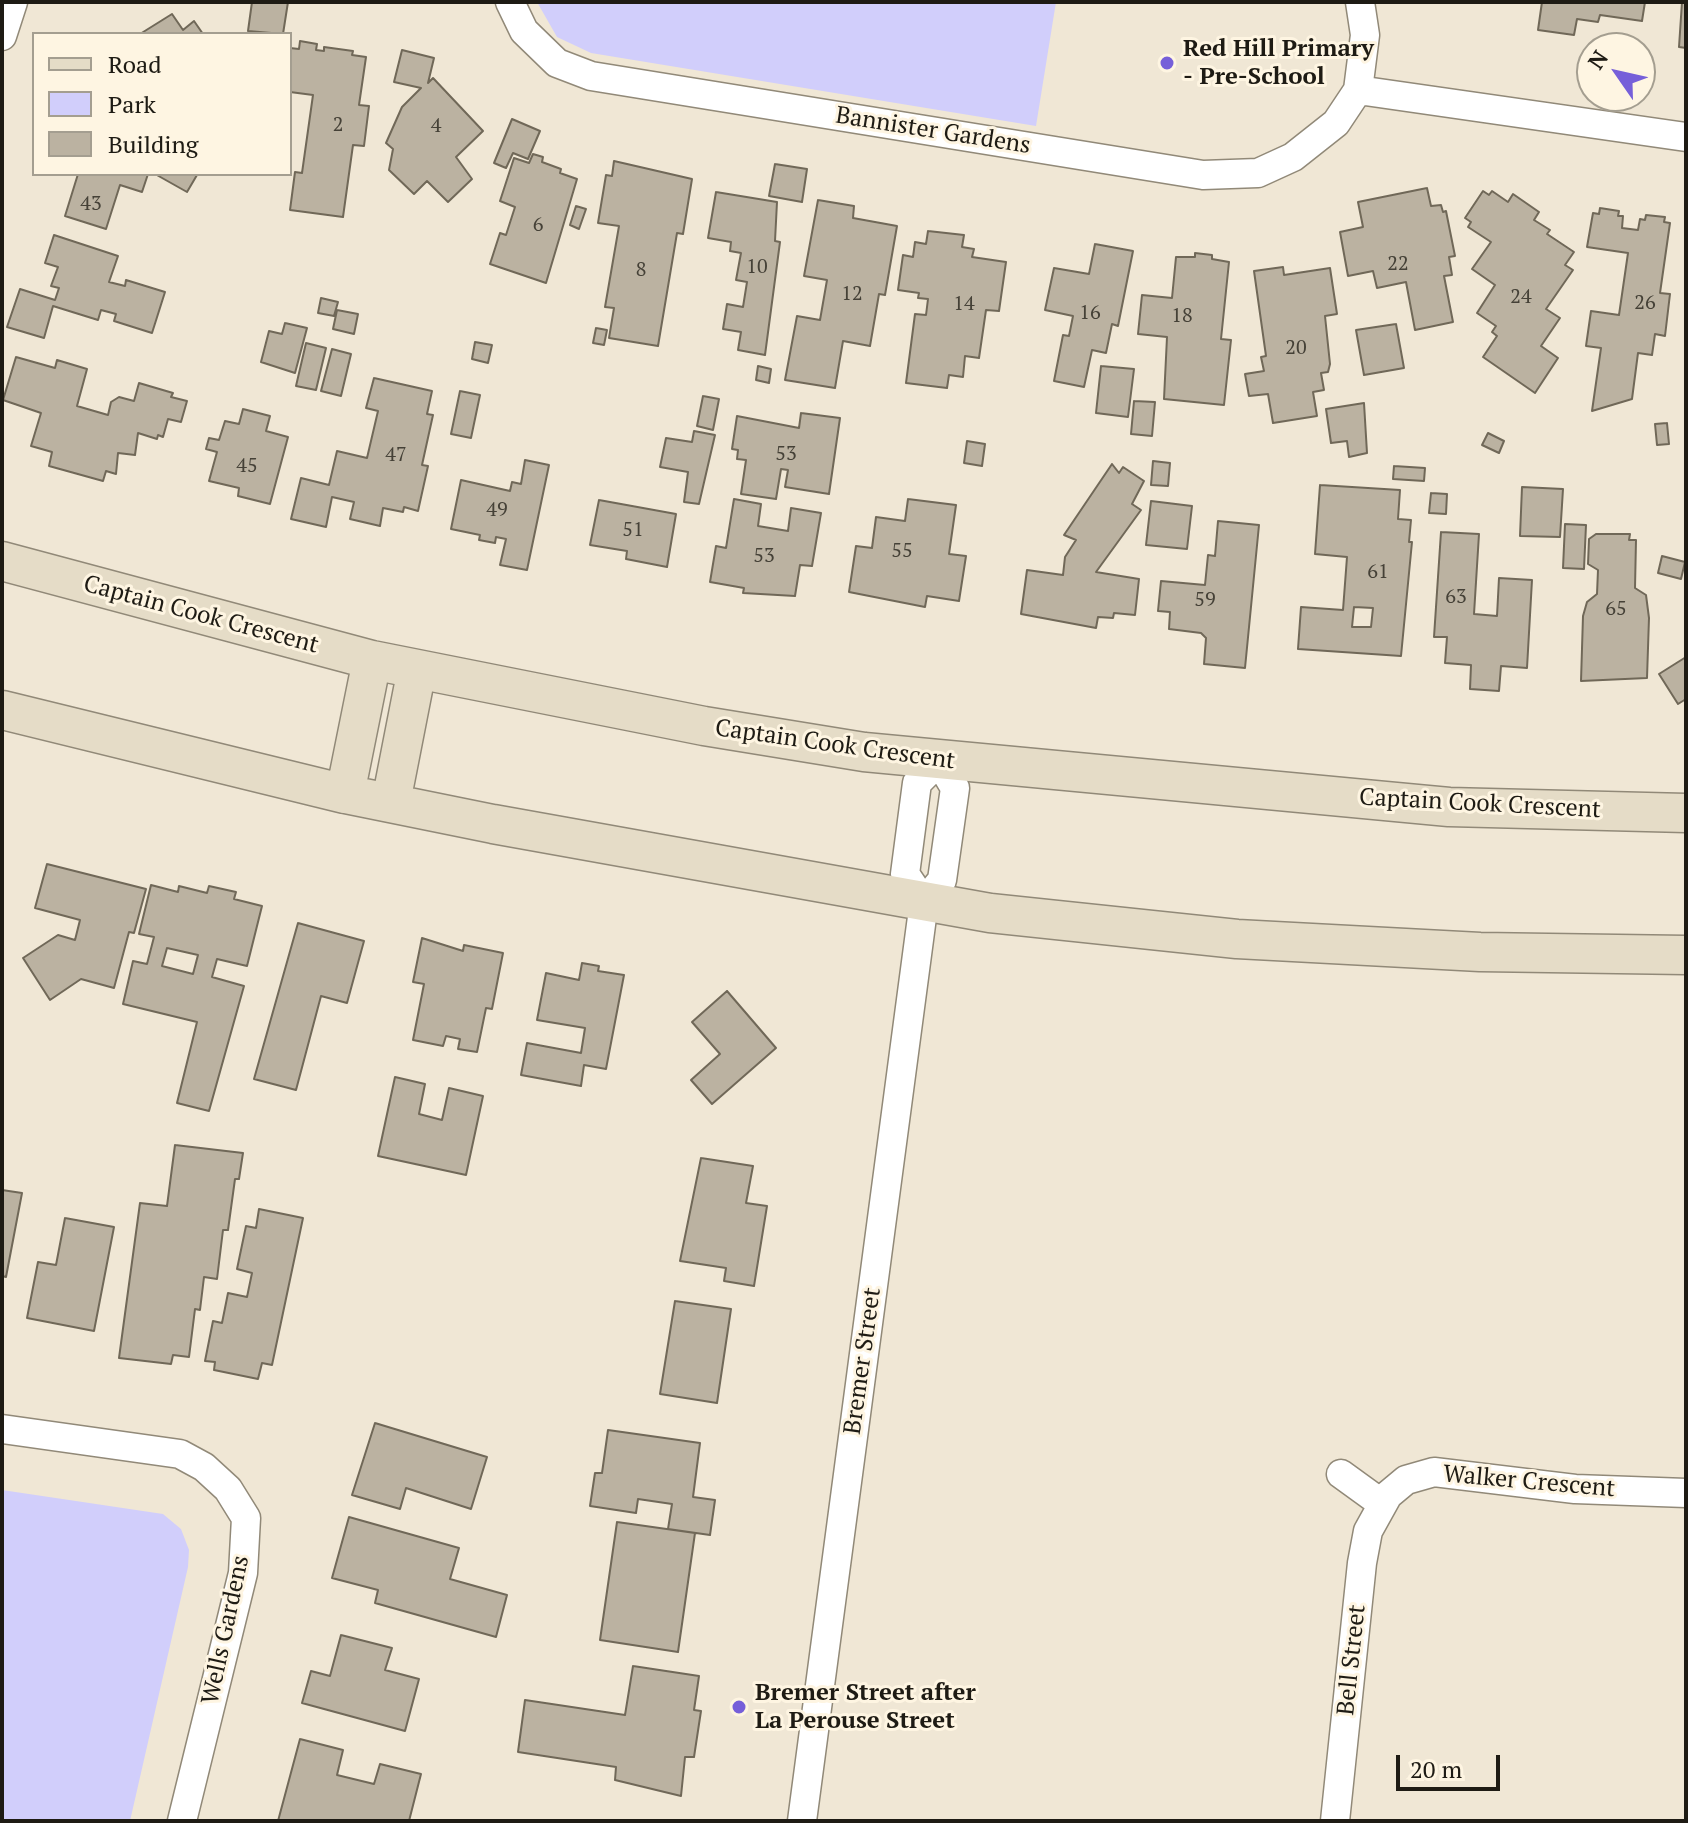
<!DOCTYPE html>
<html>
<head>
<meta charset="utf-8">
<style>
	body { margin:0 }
	#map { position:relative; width:1688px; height:1823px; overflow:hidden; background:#f0e7d5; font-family:"PT Serif",serif }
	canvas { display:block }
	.frame { position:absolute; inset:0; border:4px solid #1e1b14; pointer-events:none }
	.legend { position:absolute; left:32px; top:32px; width:260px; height:144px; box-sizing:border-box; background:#fef5e2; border:2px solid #a49e90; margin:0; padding:10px 14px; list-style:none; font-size:24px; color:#1e1b14 }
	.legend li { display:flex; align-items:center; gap:16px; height:40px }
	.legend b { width:40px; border:2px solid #a49e90 }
	.north { position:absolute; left:1576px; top:32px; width:80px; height:80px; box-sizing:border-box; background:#fef5e2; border:2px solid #a49e90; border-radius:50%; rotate:304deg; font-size:22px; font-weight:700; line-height:32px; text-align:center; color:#1e1b14 }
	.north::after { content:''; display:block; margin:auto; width:28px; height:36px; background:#765fd9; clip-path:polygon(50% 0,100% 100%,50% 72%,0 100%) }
	.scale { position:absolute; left:1396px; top:1755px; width:104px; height:36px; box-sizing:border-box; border:4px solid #1e1b14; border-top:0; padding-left:10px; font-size:24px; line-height:28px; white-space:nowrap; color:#1e1b14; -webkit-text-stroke:6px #fef5e2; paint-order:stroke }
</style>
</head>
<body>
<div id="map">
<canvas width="1688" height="1823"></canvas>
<div class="frame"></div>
<ul class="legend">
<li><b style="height:10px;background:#e5dcc7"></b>Road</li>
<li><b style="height:22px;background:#d1cefb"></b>Park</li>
<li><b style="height:22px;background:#bbb2a1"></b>Building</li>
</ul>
<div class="north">N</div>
<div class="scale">20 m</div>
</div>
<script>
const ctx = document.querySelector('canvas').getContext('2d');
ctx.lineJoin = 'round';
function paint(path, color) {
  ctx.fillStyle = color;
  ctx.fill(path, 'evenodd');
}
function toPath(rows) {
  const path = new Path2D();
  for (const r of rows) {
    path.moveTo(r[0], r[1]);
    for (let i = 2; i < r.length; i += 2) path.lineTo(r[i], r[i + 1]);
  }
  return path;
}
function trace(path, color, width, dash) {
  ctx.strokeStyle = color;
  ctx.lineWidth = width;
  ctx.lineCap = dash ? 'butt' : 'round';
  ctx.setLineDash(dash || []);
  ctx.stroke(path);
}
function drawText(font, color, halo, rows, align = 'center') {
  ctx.font = font + ' "PT Serif",serif';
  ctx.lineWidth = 6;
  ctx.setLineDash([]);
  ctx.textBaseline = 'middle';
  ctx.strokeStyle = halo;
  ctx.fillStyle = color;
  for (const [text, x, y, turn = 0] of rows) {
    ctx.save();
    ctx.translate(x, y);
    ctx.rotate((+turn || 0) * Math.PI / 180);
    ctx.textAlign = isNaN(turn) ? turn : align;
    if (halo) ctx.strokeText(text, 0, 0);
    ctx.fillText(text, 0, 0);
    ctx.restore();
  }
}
paint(toPath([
	[537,2,1056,2,1036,126,591,53,557,37],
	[2,1490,163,1514,181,1529,189,1550,188,1567,130,1821,2,1821]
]), '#d1cefb');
const building = toPath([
	[252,2,288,2,283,34,248,31,252,2],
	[1542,2,1645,2,1642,21,1600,15,1598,22,1577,19,1574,35,1538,30,1542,2],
	[1682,2,1686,2,1686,48,1679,47,1682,2],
	[172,14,183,30,194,21,203,34,140,34,172,14],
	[300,41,317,44,316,50,324,51,324,47,353,51,352,55,366,57,359,105,369,106,364,146,353,145,343,217,290,210,295,172,302,173,313,95,290,92,290,48,299,49,300,41],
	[402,50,434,58,428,83,433,78,483,131,456,157,472,179,448,202,427,181,414,194,389,170,393,149,386,143,402,107,421,88,394,82,402,50],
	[512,119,540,131,528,159,513,153,506,168,494,163,512,119],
	[533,154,543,157,542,162,561,169,560,173,577,179,546,283,490,264,500,233,506,235,515,207,500,201,514,158,529,163,533,154],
	[614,161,692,179,683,234,677,233,658,346,609,338,614,308,605,307,619,226,598,223,606,175,612,176,614,161],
	[775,164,807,169,802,202,769,196,775,164],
	[78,174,148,174,142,192,120,185,106,229,65,216,78,174],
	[155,174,196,174,197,175,187,192,155,174],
	[1427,188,1431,206,1441,205,1443,212,1446,211,1455,256,1449,257,1452,275,1444,276,1453,322,1415,330,1406,282,1377,288,1373,271,1348,276,1340,232,1363,227,1358,202,1427,188],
	[1483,191,1489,195,1492,191,1508,202,1513,194,1539,212,1534,220,1550,230,1547,234,1574,252,1565,265,1573,270,1546,309,1560,318,1541,346,1558,358,1535,393,1483,357,1497,336,1492,332,1496,326,1477,313,1495,285,1472,269,1491,242,1468,227,1471,222,1465,218,1483,191],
	[716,192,777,202,775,241,780,242,765,355,738,350,741,332,723,329,727,304,743,307,747,282,736,280,741,253,730,251,731,242,708,238,716,192],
	[818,200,854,206,853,218,897,226,885,295,879,294,870,346,843,341,835,388,785,380,797,316,820,320,827,280,804,276,818,200],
	[576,206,586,209,579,229,570,225,576,206],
	[1600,208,1619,211,1618,216,1623,216,1622,228,1638,230,1640,219,1645,220,1646,215,1665,217,1664,222,1670,223,1660,293,1670,294,1665,336,1655,334,1652,355,1638,353,1632,399,1592,411,1601,348,1586,346,1591,311,1619,315,1628,253,1587,247,1593,213,1599,214,1600,208],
	[928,231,964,235,962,247,974,249,972,257,1006,262,999,311,986,310,979,358,965,356,963,377,949,375,947,388,906,383,915,314,926,315,928,299,918,298,919,293,898,290,903,255,913,257,915,242,926,244,928,231],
	[54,235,118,256,109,282,125,286,126,280,165,292,152,333,114,321,116,314,101,310,98,320,53,306,44,338,7,327,20,289,55,300,59,288,51,286,58,267,45,263,54,235],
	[1095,244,1133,251,1118,326,1112,324,1106,353,1092,350,1084,387,1054,381,1063,335,1069,336,1073,316,1045,310,1054,268,1089,274,1095,244],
	[1195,253,1212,255,1212,259,1229,262,1221,339,1231,340,1224,405,1164,399,1167,337,1138,334,1142,295,1172,298,1176,257,1195,257,1195,253],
	[1283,267,1284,275,1330,268,1337,314,1325,316,1330,364,1328,372,1321,373,1324,390,1313,392,1317,416,1273,423,1268,394,1249,396,1245,374,1264,371,1261,357,1266,356,1254,271,1283,267],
	[321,298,338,302,334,316,318,313,321,298],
	[337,310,358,314,354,334,333,329,337,310],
	[285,323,307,328,295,373,261,362,269,331,282,334,285,323],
	[1396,324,1404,368,1364,375,1356,330,1396,324],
	[596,328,607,330,604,345,593,343,596,328],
	[475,342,492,345,488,363,472,359,475,342],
	[306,343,326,348,316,390,296,386,306,343],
	[332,349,351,354,341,396,321,391,332,349],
	[16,357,55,368,57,360,87,369,77,406,108,415,111,402,119,397,134,401,139,383,173,393,171,397,187,401,181,422,168,419,163,437,158,435,157,439,138,433,135,455,118,453,116,474,106,471,103,481,49,466,52,452,31,446,41,413,3,400,16,357],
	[758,366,771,369,769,383,756,380,758,366],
	[1101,366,1134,369,1128,417,1096,413,1101,366],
	[374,378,432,391,427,414,433,415,422,465,428,466,418,511,404,507,403,512,383,508,380,526,350,519,354,502,332,497,326,527,291,519,301,478,329,485,337,451,367,458,378,411,366,408,374,378],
	[460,391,480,395,471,438,451,434,460,391],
	[703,396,719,399,713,430,697,426,703,396],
	[1134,401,1155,402,1152,436,1131,434,1134,401],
	[1364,403,1367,453,1349,457,1347,441,1331,443,1326,409,1364,403],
	[243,409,270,416,266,431,288,437,270,504,238,496,239,488,209,481,217,452,206,449,209,438,219,440,225,421,239,424,243,409],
	[801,413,840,418,829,494,785,487,788,470,781,469,776,499,741,494,746,460,737,459,738,450,732,449,737,416,799,428,801,413],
	[1667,423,1669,444,1657,445,1655,424,1667,423],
	[694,431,715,435,699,504,684,502,688,472,660,467,666,438,692,442,694,431],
	[1488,433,1504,441,1499,453,1482,445,1488,433],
	[967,441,985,444,982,466,964,463,967,441],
	[525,460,549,465,527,570,500,565,506,539,496,537,495,543,479,540,480,535,451,529,461,480,510,491,512,482,521,484,525,460],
	[1153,461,1170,463,1168,486,1151,485,1153,461],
	[1112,464,1119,473,1123,467,1144,481,1132,504,1141,510,1096,572,1139,579,1135,615,1114,613,1113,618,1098,617,1096,628,1021,614,1027,570,1063,575,1065,557,1076,540,1064,535,1112,464],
	[1394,466,1425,468,1424,481,1393,479,1394,466],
	[1320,485,1400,490,1398,519,1411,520,1409,542,1412,542,1401,656,1298,649,1301,607,1343,610,1347,557,1315,554,1320,485],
	[1354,607,1373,608,1371,627,1352,627,1354,607],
	[1522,487,1563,489,1560,537,1520,536,1522,487],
	[1431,493,1447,494,1446,514,1429,513,1431,493],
	[734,499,761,504,758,526,788,531,791,508,821,513,812,566,800,565,795,596,743,593,744,588,710,582,716,546,726,548,734,499],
	[908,499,956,505,949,554,966,556,959,601,927,596,925,607,849,592,856,546,872,548,876,517,905,521,908,499],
	[599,500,676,514,667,567,626,559,627,551,590,545,599,500],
	[1151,501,1192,506,1187,549,1146,545,1151,501],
	[1218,521,1259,525,1245,668,1204,664,1206,638,1201,633,1169,629,1170,612,1158,611,1161,581,1205,585,1208,555,1215,556,1218,521],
	[1565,524,1586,525,1584,569,1563,568,1565,524],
	[1441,532,1479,534,1474,614,1497,616,1499,578,1532,580,1527,668,1501,666,1499,691,1470,689,1471,665,1445,663,1447,637,1434,637,1441,532],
	[1596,534,1630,534,1629,540,1636,540,1635,588,1646,595,1649,618,1647,678,1581,681,1583,616,1587,602,1597,594,1598,570,1588,564,1589,539,1596,534],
	[1662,556,1685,562,1681,579,1658,573,1662,556],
	[1686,657,1686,699,1678,704,1659,674,1686,657],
	[47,864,146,889,134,933,129,932,114,988,81,979,50,1000,23,958,58,935,75,940,80,920,35,908,47,864],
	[151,885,178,892,179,886,207,893,209,886,236,892,234,899,262,906,247,966,217,959,212,977,244,986,209,1111,177,1103,197,1022,123,1004,133,961,147,964,154,937,139,934,151,885],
	[167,948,198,955,193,974,162,966,167,948],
	[298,923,364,941,347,1003,321,996,296,1090,254,1079,298,923],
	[422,938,463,951,464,945,503,953,492,1009,486,1008,477,1052,458,1049,460,1039,446,1036,443,1046,413,1040,424,984,413,982,422,938],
	[582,963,599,966,598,971,624,975,606,1069,584,1065,581,1086,521,1075,527,1043,581,1053,585,1028,537,1020,546,973,579,980,582,963],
	[727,991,776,1048,712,1104,691,1080,720,1054,692,1022,727,991],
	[395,1077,425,1084,419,1114,442,1120,449,1088,483,1096,466,1175,378,1156,395,1077],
	[175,1145,243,1153,239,1179,235,1179,228,1230,223,1230,217,1279,204,1277,200,1310,195,1309,189,1357,173,1355,171,1364,119,1358,140,1203,167,1206,175,1145],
	[701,1158,753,1166,746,1203,767,1206,754,1286,724,1281,726,1268,680,1261,701,1158],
	[2,1190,22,1193,6,1277,2,1276,2,1190],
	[259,1209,303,1218,272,1365,262,1363,258,1379,214,1370,215,1362,205,1361,213,1321,222,1323,228,1293,247,1297,252,1273,237,1269,246,1226,256,1228,259,1209],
	[65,1218,114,1227,94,1331,27,1318,38,1262,56,1265,65,1218],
	[675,1301,731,1309,717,1403,660,1394,675,1301],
	[375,1423,487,1457,471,1509,406,1488,400,1509,352,1495,375,1423],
	[608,1430,700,1443,693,1497,715,1500,710,1535,668,1529,672,1504,638,1499,636,1513,590,1506,595,1473,602,1473,608,1430],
	[349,1517,459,1548,450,1579,507,1595,496,1637,375,1603,378,1590,332,1578,349,1517],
	[617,1522,695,1533,678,1652,600,1640,617,1522],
	[341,1635,392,1648,385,1670,419,1679,405,1731,302,1703,311,1671,330,1676,341,1635],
	[633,1666,699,1676,694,1710,701,1711,694,1757,685,1757,681,1796,615,1780,616,1767,518,1752,525,1700,625,1715,633,1666],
	[300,1739,343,1750,337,1775,374,1784,380,1764,421,1774,409,1821,278,1821,300,1739]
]);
paint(building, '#bbb2a1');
trace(building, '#706858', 2);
const street = toPath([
	[510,2,524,31,557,63,591,76,1203,175,1258,173,1293,157,1336,123,1358,90],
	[1360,2,1365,35,1358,90,1686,137],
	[2,36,13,2],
	[2,1429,180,1454,204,1467,228,1489,246,1518,243,1573,182,1821],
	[1341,1474,1381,1503],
	[802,1821,924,902,942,880,955,788,939,761,917,783,905,874,924,902],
	[1335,1821,1362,1563,1368,1531,1388,1495,1406,1480,1434,1472,1575,1489,1686,1493]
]);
const secondary = toPath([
	[2,561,372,660,704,726,864,752,1449,807,1686,813],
	[2,710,345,794,493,824,990,913,1237,939,1480,952,1686,955],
	[345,794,372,660],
	[391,802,417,669]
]);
trace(street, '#918978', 31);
trace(secondary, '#918978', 41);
trace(street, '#fff', 28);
trace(secondary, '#e5dcc7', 38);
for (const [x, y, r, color] of [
	[1167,63,8,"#765fd9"],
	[739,1707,8,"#765fd9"]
]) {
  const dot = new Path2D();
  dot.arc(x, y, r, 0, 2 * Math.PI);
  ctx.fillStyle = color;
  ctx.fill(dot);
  trace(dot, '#fef5e2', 3);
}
drawText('20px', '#454137', null, [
	["2",338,125],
	["4",436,126],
	["43",91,204],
	["6",538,225],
	["22",1398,264],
	["10",757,267],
	["8",641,270],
	["12",852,294],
	["24",1521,297],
	["26",1645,303],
	["14",964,304],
	["16",1090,313],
	["18",1182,316],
	["20",1296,348],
	["53",786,454],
	["47",396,455],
	["45",247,466],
	["49",497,510],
	["51",633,530],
	["55",902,551],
	["53",764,556],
	["61",1378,572],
	["63",1456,597],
	["59",1205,600],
	["65",1616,609]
]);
drawText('bold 24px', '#1e1b14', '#fef5e2', [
	["Red Hill Primary",1183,49],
	["- Pre-School",1183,77],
	["Bremer Street after",755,1693],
	["La Perouse Street",755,1721]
], 'left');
drawText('24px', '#1e1b14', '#fef5e2', [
	["Bannister Gardens",933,131,9],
	["Captain Cook Crescent",201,615,15],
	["Captain Cook Crescent",835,745,8],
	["Captain Cook Crescent",1480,804,3],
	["Bremer Street",863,1361,-82],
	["Walker Crescent",1529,1482,5],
	["Wells Gardens",226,1630,-78],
	["Bell Street",1352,1660,-84]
]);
</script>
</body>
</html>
